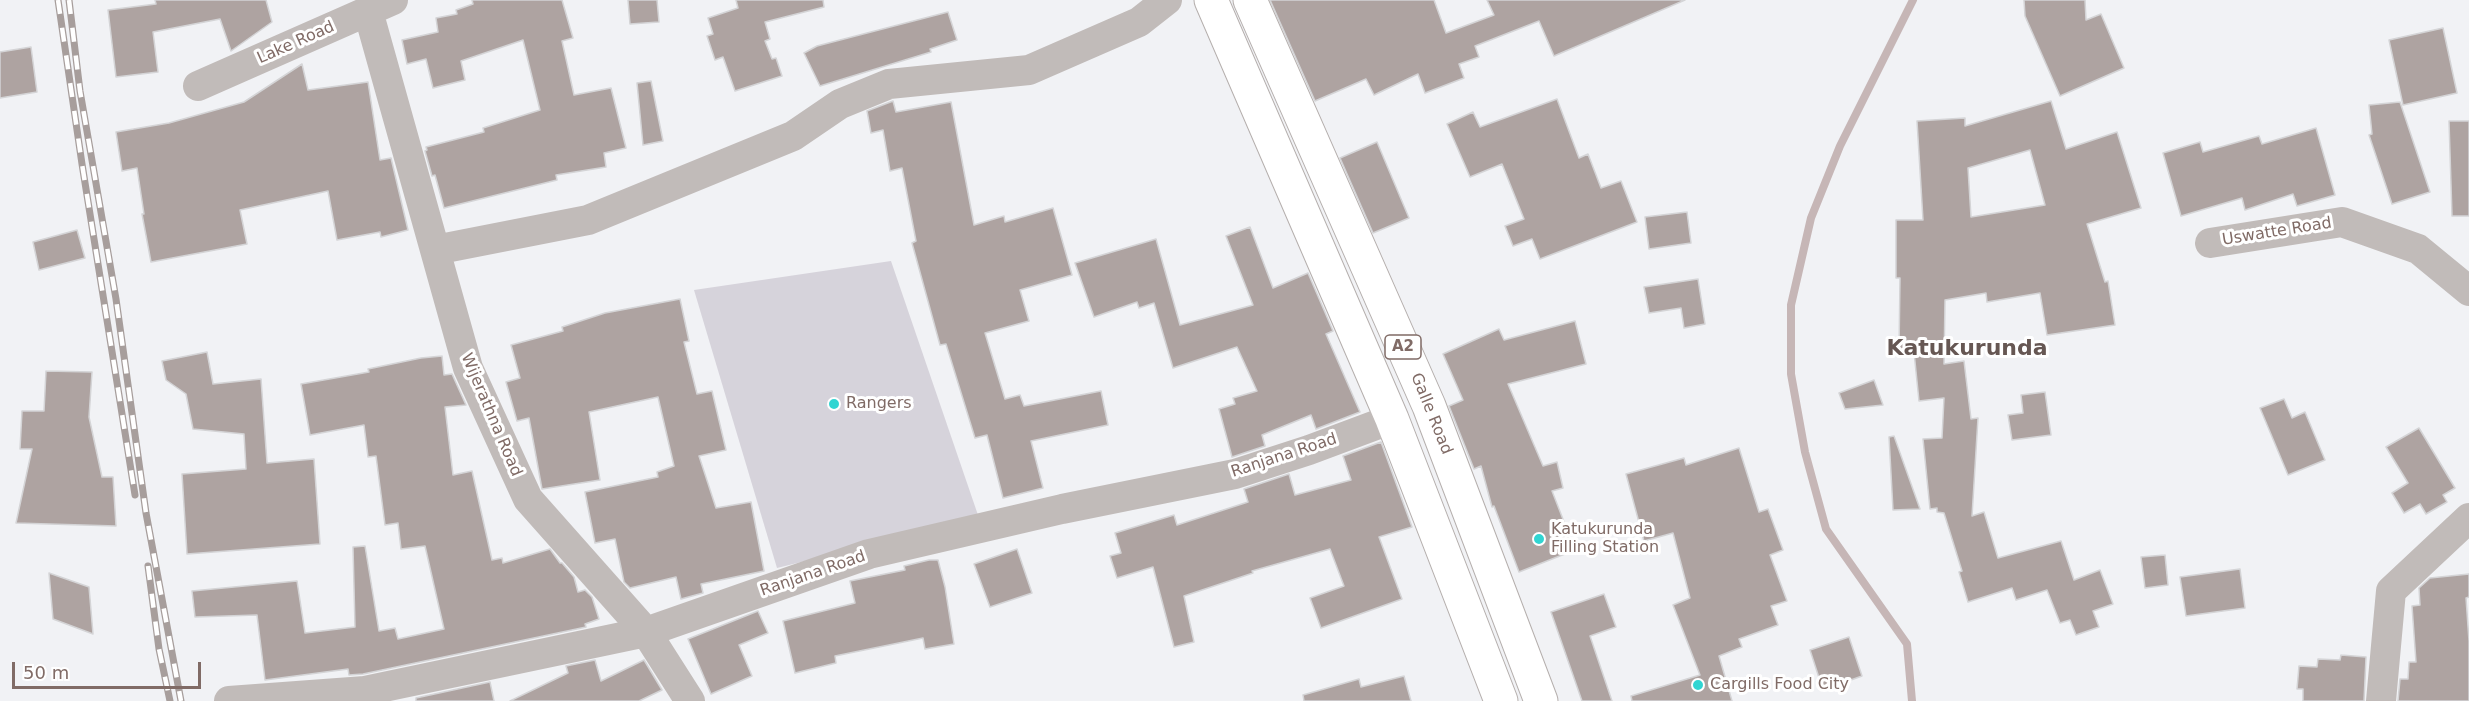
<!DOCTYPE html>
<html>
<head>
<meta charset="utf-8">
<style>
	body { margin:0 }
	#map { position:relative; width:2469px; height:701px; overflow:hidden; background:#f1f2f5; font-family:"DejaVu Sans",sans-serif }
	canvas { display:block }
	.scale { position:absolute; left:12px; top:662px; width:189px; height:27px; box-sizing:border-box; border:3px solid #806b66; border-top:0; padding-left:8px; font-size:18px; line-height:21px; white-space:nowrap; color:#806b66; -webkit-text-stroke:4px #fff; paint-order:stroke }
</style>
</head>
<body>
<div id="map">
<canvas width="2469" height="701"></canvas>
<div class="scale">50 m</div>
</div>
<script>
const ctx = document.querySelector('canvas').getContext('2d');
ctx.lineJoin = 'round';
function paint(path, color) {
  ctx.fillStyle = color;
  ctx.fill(path, 'evenodd');
}
function toPath(rows) {
  const path = new Path2D();
  for (const r of rows) {
    path.moveTo(r[0], r[1]);
    for (let i = 2; i < r.length; i += 2) path.lineTo(r[i], r[i + 1]);
  }
  return path;
}
function trace(path, color, width, dash) {
  ctx.strokeStyle = color;
  ctx.lineWidth = width;
  ctx.lineCap = dash ? 'butt' : 'round';
  ctx.setLineDash(dash || []);
  ctx.stroke(path);
}
function drawText(font, color, halo, rows, align = 'center') {
  ctx.font = font + ' "DejaVu Sans",sans-serif';
  ctx.lineWidth = 6;
  ctx.setLineDash([]);
  ctx.textBaseline = 'middle';
  ctx.strokeStyle = halo;
  ctx.fillStyle = color;
  for (const [text, x, y, turn = 0] of rows) {
    ctx.save();
    ctx.translate(x, y);
    ctx.rotate((+turn || 0) * Math.PI / 180);
    ctx.textAlign = isNaN(turn) ? turn : align;
    if (halo) ctx.strokeText(text, 0, 0);
    ctx.fillText(text, 0, 0);
    ctx.restore();
  }
}
paint(toPath([
	[891,261,979,518,777,568,694,290]
]), '#d6d3db');
trace(toPath([
	[1912,701,1907,644,1826,529,1805,452,1791,374,1791,305,1811,218,1840,146,1913,0]
]), '#c6b6b6', 8);
const building = toPath([
	[155,0,266,0,272,22,231,51,220,19,153,32,158,72,116,77,108,10,156,4,155,0],
	[472,0,562,0,573,38,562,41,574,95,611,88,626,148,604,153,606,167,556,175,557,180,444,208,435,175,432,176,425,151,427,150,426,147,484,132,483,128,540,110,523,40,461,61,465,80,433,88,426,59,407,64,402,40,438,32,436,18,457,14,456,10,473,4,472,0],
	[628,0,657,0,659,22,630,24,628,0],
	[736,0,823,0,824,7,765,22,770,39,765,41,772,59,776,58,782,76,735,91,723,57,715,60,707,36,713,34,708,18,738,8,736,0],
	[1270,0,1434,0,1446,33,1494,15,1487,0,1685,0,1554,56,1539,21,1475,46,1479,57,1459,64,1464,78,1425,93,1418,74,1374,95,1366,79,1315,101,1270,0],
	[2024,0,2085,0,2086,20,2101,14,2124,68,2060,96,2025,16,2024,0],
	[948,12,957,40,930,49,931,52,820,86,804,53,817,46,948,12],
	[2443,28,2457,93,2403,105,2389,40,2443,28],
	[31,47,37,92,0,98,0,52,31,47],
	[302,64,308,90,368,82,380,160,391,158,408,230,381,237,380,232,337,240,328,191,240,210,247,244,151,262,142,214,144,214,137,168,122,171,116,132,169,123,244,102,302,64],
	[651,81,663,141,643,145,637,83,651,81],
	[1557,99,1579,158,1588,154,1601,188,1621,181,1637,222,1540,259,1532,239,1513,246,1505,226,1524,219,1502,164,1470,177,1447,124,1473,112,1480,127,1557,99],
	[893,101,896,112,951,102,974,225,1004,216,1005,222,1053,208,1072,275,1020,290,1029,321,985,333,1005,399,1020,395,1024,406,1101,391,1108,425,1031,441,1043,488,1003,498,987,435,975,438,946,344,940,345,912,243,916,241,902,168,890,171,883,130,871,133,867,111,893,101],
	[2051,101,2066,149,2117,132,2141,208,2087,224,2105,282,2108,281,2115,325,2047,335,2040,293,1987,302,1986,293,1945,300,1944,364,1964,361,1971,419,1978,418,1972,516,1984,512,1998,558,2061,541,2074,580,2100,570,2113,604,2093,611,2099,627,2076,635,2070,620,2060,623,2047,590,2016,600,2012,588,1968,602,1959,572,1962,571,1944,513,1937,512,1937,508,1930,509,1923,439,1942,438,1944,398,1919,401,1914,352,1899,351,1900,278,1896,278,1896,220,1923,220,1917,121,1965,118,1965,126,2051,101],
	[2030,150,2045,205,1971,217,1968,168,2030,150],
	[2400,102,2430,192,2392,204,2369,135,2372,134,2369,105,2400,102],
	[2449,121,2469,121,2469,216,2452,216,2449,121],
	[2316,128,2335,195,2297,206,2293,194,2245,210,2242,198,2181,216,2163,153,2200,142,2203,152,2259,136,2262,144,2316,128],
	[1377,142,1409,218,1373,233,1340,158,1377,142],
	[1687,212,1691,243,1649,249,1645,217,1687,212],
	[1250,227,1273,288,1308,273,1333,331,1326,334,1360,412,1316,429,1311,415,1262,435,1265,446,1232,457,1219,409,1235,404,1233,398,1257,391,1237,347,1173,368,1154,303,1139,308,1137,302,1094,317,1075,263,1156,239,1180,325,1253,305,1226,236,1250,227],
	[77,230,85,258,39,270,33,242,77,230],
	[1698,279,1705,324,1684,328,1681,308,1649,313,1644,287,1698,279],
	[680,299,689,341,684,342,697,394,712,391,726,450,699,456,716,508,751,502,764,571,701,584,703,593,681,599,676,577,630,588,624,582,615,539,595,543,585,492,658,477,657,472,674,466,658,397,589,412,600,480,542,489,529,418,517,421,506,382,520,378,511,345,563,331,562,327,605,313,680,299],
	[1575,321,1586,364,1508,384,1543,466,1557,462,1563,488,1552,491,1575,550,1519,572,1494,506,1492,507,1481,466,1474,469,1449,406,1463,400,1443,354,1499,329,1504,340,1575,321],
	[207,352,213,384,261,379,267,463,314,459,320,544,187,554,182,474,246,469,244,434,193,429,186,394,166,380,162,361,207,352],
	[442,356,444,375,452,374,466,405,445,407,453,475,472,471,492,560,502,558,503,563,550,549,560,563,562,563,574,577,578,592,585,590,592,597,599,619,585,624,586,627,363,674,349,675,348,669,265,680,257,615,195,617,192,591,297,581,305,633,355,627,353,547,365,546,379,631,395,628,398,639,444,629,425,546,401,549,398,523,385,525,376,456,368,457,364,425,310,435,301,384,369,372,368,369,421,358,442,356],
	[46,371,92,372,89,417,102,477,113,477,116,526,16,523,32,449,20,449,22,411,44,411,46,371],
	[1874,380,1883,405,1845,409,1839,393,1874,380],
	[2045,392,2051,435,2012,440,2008,415,2023,413,2021,395,2045,392],
	[2284,399,2292,418,2305,412,2325,460,2288,475,2260,408,2284,399],
	[2419,428,2455,488,2443,495,2447,502,2426,514,2420,504,2404,513,2392,493,2408,483,2386,447,2419,428],
	[1894,436,1920,509,1893,510,1889,437,1894,436],
	[1381,442,1412,527,1379,537,1402,599,1321,628,1310,598,1344,586,1330,549,1252,571,1253,573,1184,596,1194,642,1174,647,1153,567,1117,578,1110,556,1121,553,1115,533,1174,515,1177,525,1248,502,1244,489,1289,474,1295,495,1351,480,1343,456,1381,442],
	[1739,448,1759,512,1768,509,1783,550,1770,555,1787,601,1771,606,1778,625,1739,639,1742,647,1719,656,1732,701,1632,701,1631,696,1700,675,1673,605,1690,598,1673,533,1644,541,1626,474,1684,458,1686,465,1739,448],
	[1017,549,1032,593,990,607,974,564,1017,549],
	[2165,555,2168,585,2145,588,2141,557,2165,555],
	[929,560,938,560,945,587,954,644,925,649,923,638,835,656,836,663,795,673,783,621,855,603,850,581,905,570,904,566,929,560],
	[2240,569,2245,608,2186,616,2180,577,2240,569],
	[49,573,89,587,93,634,53,619,49,573],
	[2469,574,2469,597,2466,598,2469,641,2469,701,2398,701,2400,679,2408,679,2409,662,2416,662,2412,606,2420,605,2419,588,2430,578,2469,574],
	[1604,594,1616,627,1590,636,1612,701,1582,701,1551,612,1604,594],
	[758,611,768,633,739,645,752,676,711,694,688,639,758,611],
	[1849,637,1862,676,1823,690,1810,650,1849,637],
	[2341,655,2366,657,2364,701,2303,701,2303,689,2297,689,2299,666,2317,667,2318,659,2340,660,2341,655],
	[595,660,601,681,644,660,662,690,639,701,510,701,568,673,566,666,595,660],
	[1404,676,1411,701,1304,701,1303,695,1359,679,1361,687,1404,676],
	[490,682,494,701,416,701,416,698,490,682]
]);
paint(building, '#aea3a1');
trace(building, '#d4d4d6', 1.5);
const highway = toPath([
	[1211,0,1392,419,1501,701],
	[1250,0,1429,406,1541,701]
]);
trace(highway, '#b5afad', 35);
trace(toPath([
	[368,11,468,368,528,499,646,632,690,701],
	[198,86,393,0],
	[2210,243,2342,222,2418,249,2469,291],
	[435,250,588,220,793,136,840,104,889,84,1029,70,1139,22,1167,0],
	[229,701,365,691,646,632,869,554,1062,509,1235,474,1309,450,1392,419],
	[2381,701,2391,591,2469,518]
]), '#c1bbb9', 30);
trace(highway, '#fff', 33);
const rail = toPath([
	[58,0,82,164,135,495],
	[69,0,80,91,116,299,146,513,181,701],
	[148,566,159,649,170,701]
]);
trace(rail, '#a79e9c', 7);
trace(rail, '#fff', 4.5, [14]);
for (const [x, y, r, color] of [
	[834,404,6,"#31d5d2"],
	[1539,539,6,"#31d5d2"],
	[1698,685,6,"#31d5d2"]
]) {
  const dot = new Path2D();
  dot.arc(x, y, r, 0, 2 * Math.PI);
  ctx.fillStyle = color;
  ctx.fill(dot);
  trace(dot, '#fff', 2);
}
for (const [x, y, w] of [
	[1403,347,36]
]) {
  const box = new Path2D();
  box.roundRect(x - w / 2, y - 12, w, 24, 4.5);
  ctx.fillStyle = '#fff';
  ctx.fill(box);
  trace(box, '#806b66', 1.5);
}
drawText('bold 15px', '#806b66', null, [
	["A2",1403,347]
]);
drawText('16px', '#806b66', '#fff', [
	["Lake Road",296,43,-24],
	["Uswatte Road",2277,232,-9],
	["Galle Road",1431,414,68],
	["Wijerathna Road",491,415,67],
	["Ranjana Road",1284,456,-18],
	["Ranjana Road",813,574,-19]
]);
drawText('16px', '#806b66', '#fff', [
	["Rangers",846,404],
	["Katukurunda",1551,530],
	["Filling Station",1551,548],
	["Cargills Food City",1710,685]
], 'left');
drawText('bold 22px', '#665753', '#fff', [
	["Katukurunda",1967,349]
]);
</script>
</body>
</html>
